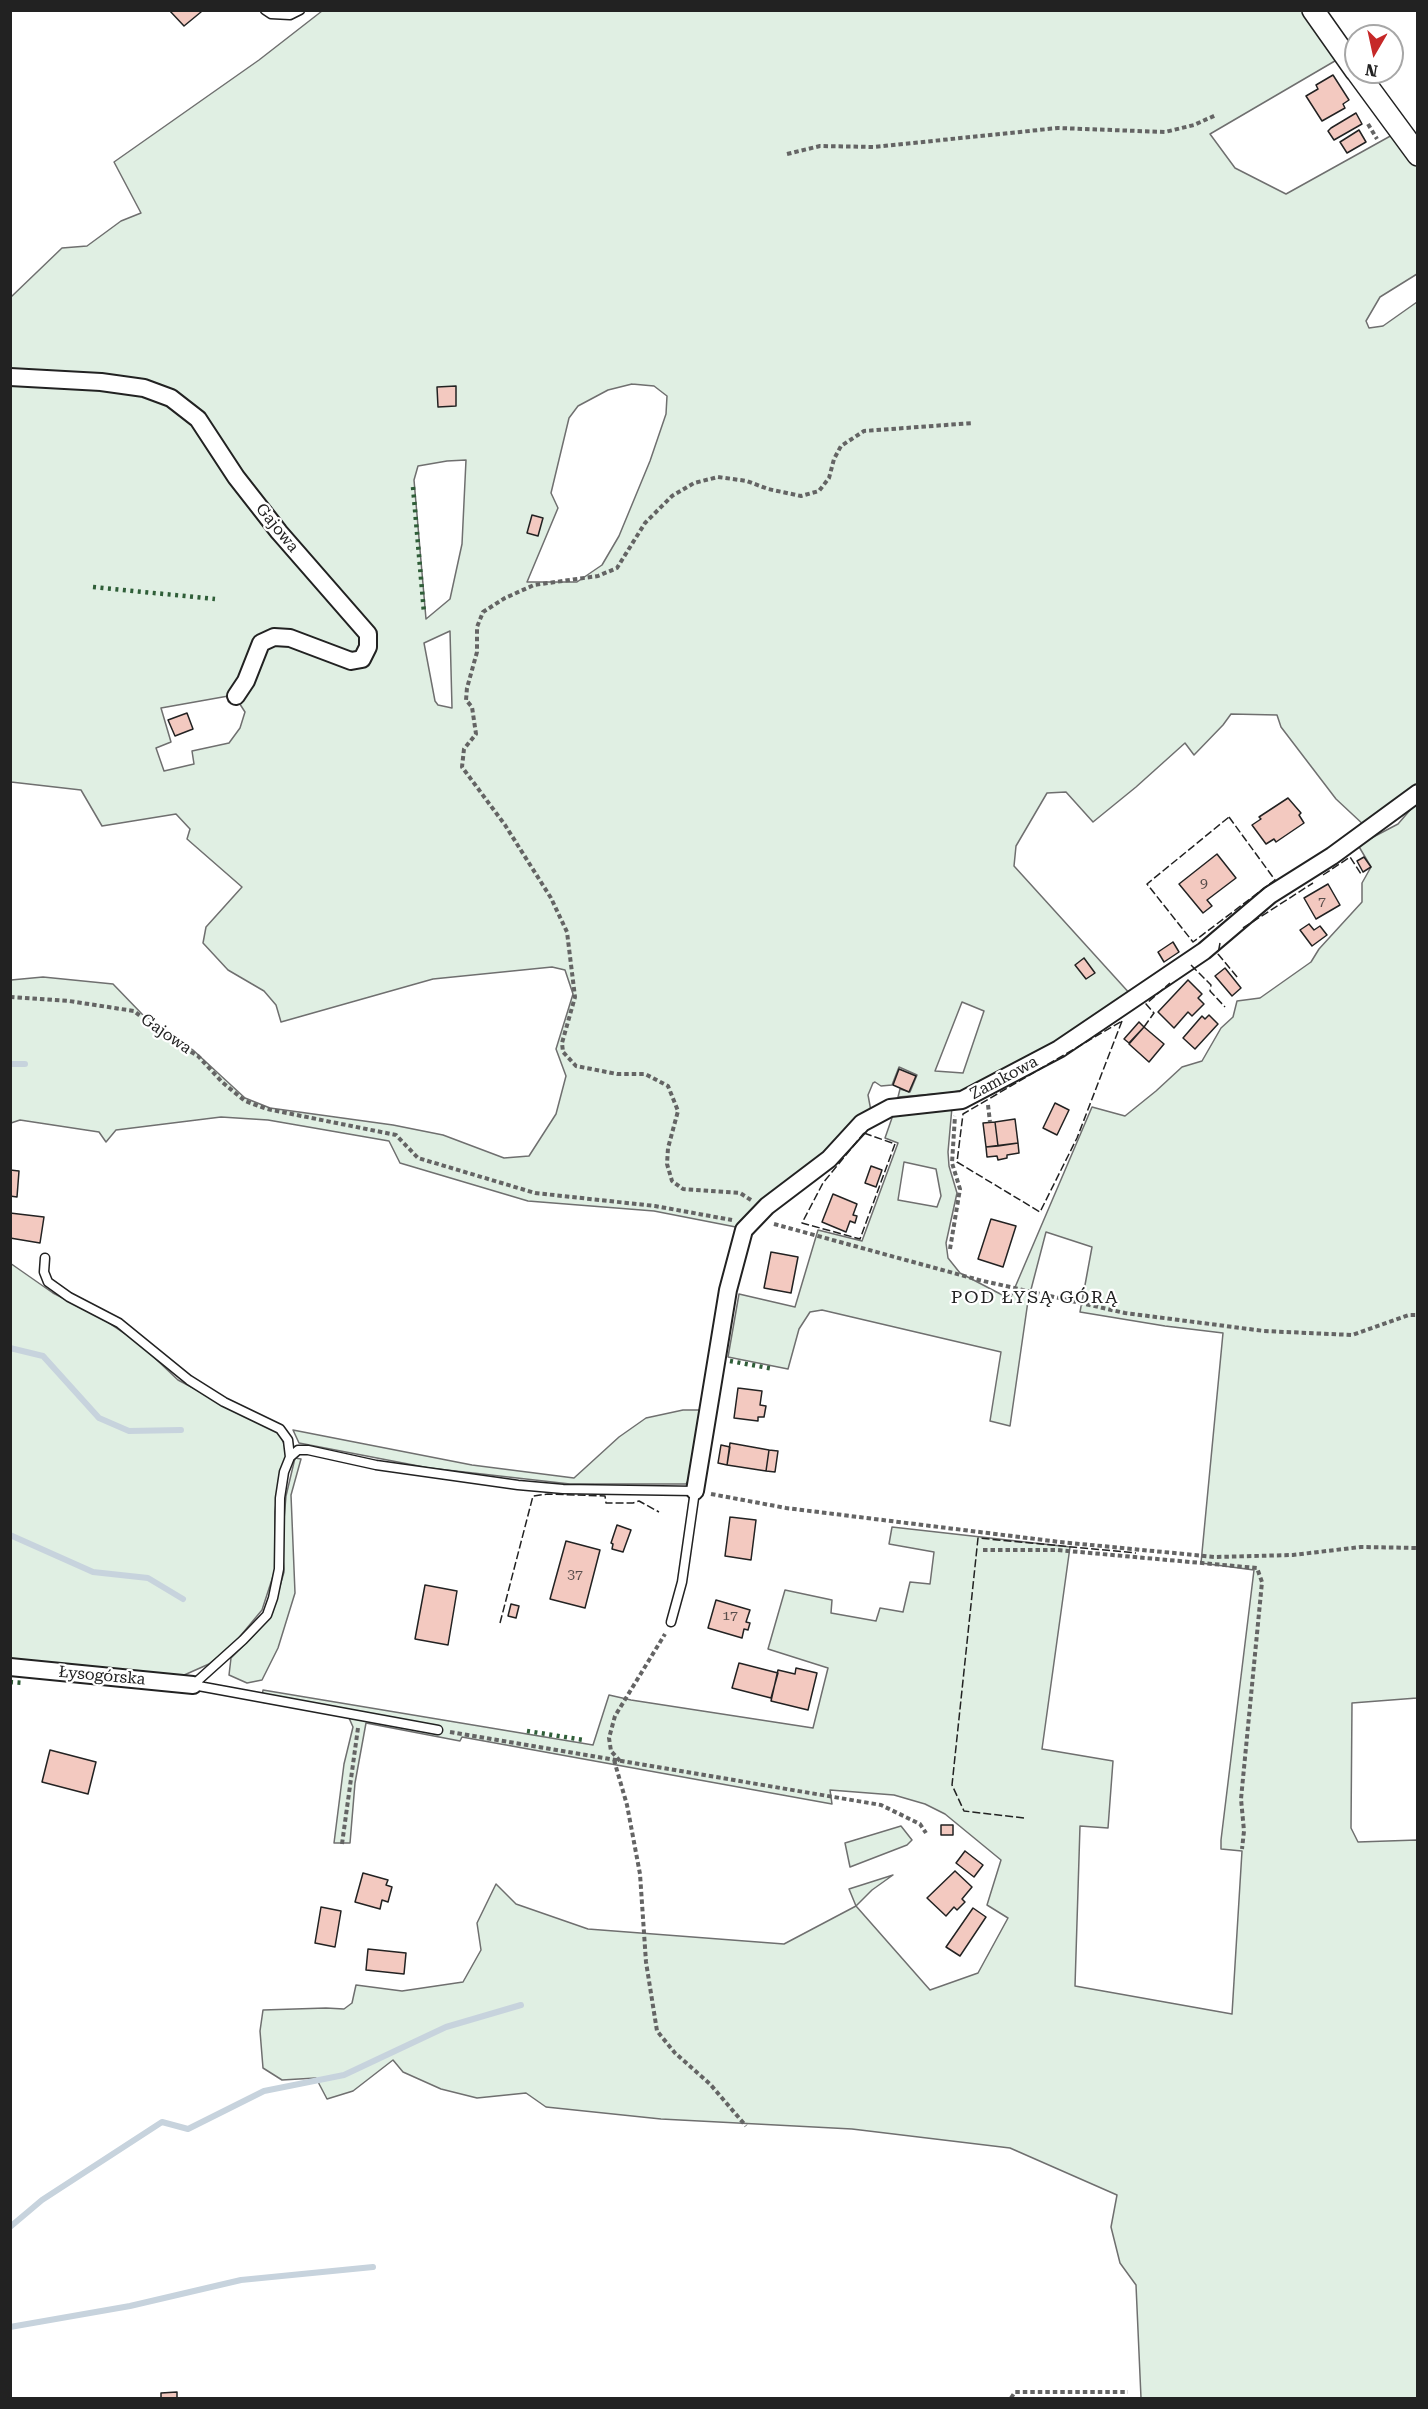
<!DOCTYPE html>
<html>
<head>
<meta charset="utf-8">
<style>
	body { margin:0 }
	#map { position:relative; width:1428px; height:2409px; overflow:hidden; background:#fff; font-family:"Roboto Serif",serif }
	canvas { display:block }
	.frame { position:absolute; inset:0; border:12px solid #222; pointer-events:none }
	.north { position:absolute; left:1344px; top:24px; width:60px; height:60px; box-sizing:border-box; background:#fff; border:2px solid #a7a7a7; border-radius:50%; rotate:189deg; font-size:16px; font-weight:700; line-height:24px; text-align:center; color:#222 }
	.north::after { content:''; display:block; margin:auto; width:21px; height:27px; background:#c62828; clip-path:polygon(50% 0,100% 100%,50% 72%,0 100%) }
</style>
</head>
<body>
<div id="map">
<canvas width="1428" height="2409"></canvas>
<div class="frame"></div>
<div class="north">N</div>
</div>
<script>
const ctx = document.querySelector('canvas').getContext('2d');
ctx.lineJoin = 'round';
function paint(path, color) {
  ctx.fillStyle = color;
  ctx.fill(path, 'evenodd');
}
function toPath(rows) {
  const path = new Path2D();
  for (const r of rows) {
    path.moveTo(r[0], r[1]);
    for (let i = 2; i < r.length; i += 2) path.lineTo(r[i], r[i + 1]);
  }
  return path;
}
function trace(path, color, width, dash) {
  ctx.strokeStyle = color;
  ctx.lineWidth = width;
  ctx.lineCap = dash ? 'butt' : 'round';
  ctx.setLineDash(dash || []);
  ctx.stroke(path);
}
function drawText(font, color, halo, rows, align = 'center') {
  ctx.font = font + ' "Roboto Serif",serif';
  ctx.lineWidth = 4.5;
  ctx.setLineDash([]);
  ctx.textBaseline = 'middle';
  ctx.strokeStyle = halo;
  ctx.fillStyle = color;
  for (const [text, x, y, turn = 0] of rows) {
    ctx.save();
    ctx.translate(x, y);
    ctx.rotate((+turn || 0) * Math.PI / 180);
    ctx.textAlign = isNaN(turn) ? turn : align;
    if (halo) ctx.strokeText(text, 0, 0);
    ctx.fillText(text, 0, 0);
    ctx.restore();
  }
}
const green = toPath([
	[322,11,1305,11,1340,58,1210,134,1235,168,1286,194,1394,134,1417,166,1417,274,1380,297,1366,321,1369,328,1383,326,1417,302,1417,784,1366,827,1336,799,1281,727,1277,715,1231,714,1223,725,1194,755,1185,743,1136,787,1093,822,1066,792,1047,793,1016,846,1014,866,1132,996,1031,1059,970,1089,948,1093,898,1097,900,1089,910,1092,917,1075,899,1067,892,1085,881,1086,875,1082,873,1083,868,1095,871,1111,818,1162,755,1206,741,1228,654,1211,528,1201,400,1163,389,1141,268,1120,221,1117,116,1130,106,1142,99,1132,20,1120,11,1123,11,980,43,977,113,984,142,1014,193,1050,245,1098,270,1108,393,1125,443,1135,504,1158,529,1156,556,1114,566,1076,556,1049,573,994,565,970,552,967,433,979,281,1022,276,1005,264,991,228,970,203,943,206,927,242,887,187,839,190,829,176,814,102,826,81,790,11,782,11,381,132,389,204,418,179,394,142,383,11,373,11,297,62,248,87,246,121,221,141,213,114,162,259,60,322,11],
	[632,384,654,386,667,396,666,414,650,461,619,536,602,565,577,582,527,582,558,508,551,493,569,418,578,406,608,390,632,384],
	[466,460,462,544,450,599,426,619,414,480,418,466,447,461,466,460],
	[450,631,452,708,438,705,435,701,424,643,450,631],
	[234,695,245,712,240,728,229,743,192,751,194,764,164,771,156,748,171,742,161,708,234,695],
	[962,1002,984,1011,963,1073,935,1071,962,1002],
	[1417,802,1417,1698,1352,1703,1351,1828,1358,1842,1417,1840,1417,2398,1141,2398,1136,2285,1120,2263,1111,2227,1117,2195,1010,2148,852,2129,661,2119,546,2107,526,2093,477,2098,441,2089,403,2072,393,2060,353,2091,327,2099,316,2078,282,2080,263,2068,260,2031,263,2010,326,2008,344,2009,352,2003,356,1985,402,1991,463,1982,481,1950,477,1923,496,1884,516,1904,588,1929,784,1944,856,1906,849,1889,893,1875,872,1890,856,1906,930,1990,978,1973,1008,1918,987,1905,1001,1860,945,1814,925,1804,894,1795,830,1790,832,1804,462,1737,460,1741,366,1723,355,1783,350,1843,334,1843,344,1764,353,1727,349,1718,318,1711,261,1702,263,1690,593,1745,609,1695,631,1700,813,1728,828,1668,768,1649,785,1590,832,1600,831,1613,876,1621,880,1608,903,1612,910,1582,930,1584,934,1552,889,1544,892,1527,1070,1547,1042,1749,1113,1761,1108,1828,1080,1826,1075,1986,1232,2014,1242,1851,1221,1849,1221,1840,1254,1570,1201,1563,1223,1333,1165,1326,1080,1312,1092,1247,1046,1232,1028,1301,1010,1426,990,1421,1001,1352,822,1310,810,1312,799,1329,788,1369,728,1357,739,1294,795,1307,818,1230,862,1241,898,1143,885,1138,893,1115,952,1107,948,1152,949,1166,957,1193,946,1243,948,1258,960,1273,1010,1299,1092,1107,1125,1116,1156,1091,1182,1067,1202,1061,1221,1028,1233,1017,1237,1001,1260,998,1311,962,1319,949,1362,902,1362,883,1371,867,1358,845,1398,824,1417,802],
	[904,1162,936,1169,941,1196,937,1207,898,1200,904,1162],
	[10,1263,53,1293,100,1317,140,1344,178,1380,274,1430,281,1436,285,1447,286,1458,279,1476,275,1512,275,1570,262,1610,232,1646,209,1664,182,1676,149,1675,11,1663,10,1263],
	[683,1410,706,1410,695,1471,686,1484,570,1484,429,1468,299,1443,293,1430,472,1465,574,1478,619,1437,646,1418,683,1410],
	[295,1458,301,1459,291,1495,295,1593,278,1648,262,1680,247,1683,229,1675,231,1658,253,1636,272,1614,284,1572,282,1543,286,1496,295,1458],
	[901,1826,912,1840,907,1845,850,1867,845,1843,901,1826]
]);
paint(green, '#e0efe3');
trace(green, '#6f6f6f', 1.5);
trace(toPath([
	[10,1064,25,1064],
	[10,1348,43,1356,99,1418,129,1431,181,1430],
	[10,1535,93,1572,148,1578,183,1599],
	[10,2227,42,2200,162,2122,188,2129,264,2091,344,2075,446,2027,521,2005],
	[10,2327,130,2306,241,2280,373,2267]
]), '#c7d3dd', 6);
const building = toPath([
	[169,10,200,10,201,12,184,26,169,10],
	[1333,75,1349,100,1343,104,1345,108,1322,121,1306,96,1318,89,1316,85,1333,75],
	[1356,113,1362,124,1334,140,1328,131,1331,128,1356,113],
	[1359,130,1366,142,1347,153,1340,142,1359,130],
	[456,386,456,406,438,407,437,387,456,386],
	[532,515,543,518,538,536,527,533,532,515],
	[187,713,193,729,175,736,168,720,187,713],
	[1288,798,1301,813,1299,815,1304,823,1276,842,1274,839,1266,844,1252,825,1261,819,1259,817,1288,798],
	[1217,854,1236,878,1207,900,1212,906,1203,913,1179,884,1217,854],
	[1364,857,1371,867,1363,872,1357,861,1364,857],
	[1328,884,1340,905,1316,919,1304,898,1328,884],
	[1309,924,1314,930,1320,926,1327,935,1312,946,1300,930,1309,924],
	[1173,942,1179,952,1164,962,1158,952,1173,942],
	[1084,958,1095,973,1086,979,1075,965,1084,958],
	[1225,968,1241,988,1232,996,1215,976,1225,968],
	[1188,980,1202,994,1198,998,1204,1004,1192,1016,1188,1012,1174,1028,1158,1012,1188,980],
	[1209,1015,1218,1024,1195,1049,1183,1038,1202,1016,1205,1019,1209,1015],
	[1139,1022,1144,1027,1129,1043,1124,1039,1139,1022],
	[1144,1027,1164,1044,1149,1062,1129,1044,1144,1027],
	[899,1069,916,1076,909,1092,893,1085,899,1069],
	[1055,1103,1069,1110,1057,1135,1043,1128,1055,1103],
	[1015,1119,1018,1143,998,1146,995,1122,1015,1119],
	[995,1122,998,1146,986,1147,983,1123,995,1122],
	[1018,1143,1019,1153,1007,1155,1007,1158,998,1160,997,1156,987,1157,986,1147,1018,1143],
	[871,1166,882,1170,876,1187,865,1183,871,1166],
	[10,1170,19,1171,17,1197,10,1196,10,1170],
	[833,1194,857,1204,853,1215,857,1216,855,1223,850,1221,846,1232,822,1222,833,1194],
	[10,1213,44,1217,40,1243,10,1238,10,1213],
	[991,1219,1016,1226,1003,1267,978,1259,991,1219],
	[771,1252,798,1257,791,1293,764,1288,771,1252],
	[738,1388,762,1391,760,1405,766,1406,764,1417,758,1417,758,1421,734,1418,738,1388],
	[730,1443,769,1450,766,1471,727,1465,730,1443],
	[721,1445,730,1447,727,1465,718,1463,721,1445],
	[769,1450,778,1451,775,1472,766,1471,769,1450],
	[730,1517,756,1520,751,1560,725,1556,730,1517],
	[617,1525,631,1530,623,1552,612,1549,613,1544,611,1543,617,1525],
	[566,1541,600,1550,585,1608,550,1599,566,1541],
	[425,1585,457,1591,448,1645,415,1639,425,1585],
	[716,1600,750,1610,746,1622,750,1623,748,1630,744,1629,742,1638,708,1628,716,1600],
	[511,1604,519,1606,516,1618,508,1616,511,1604],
	[739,1663,778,1673,771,1698,732,1688,739,1663],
	[796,1668,817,1673,808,1710,771,1701,778,1670,795,1674,796,1668],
	[50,1750,96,1762,88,1794,42,1782,50,1750],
	[941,1825,953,1825,953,1835,941,1835,941,1825],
	[965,1851,983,1865,974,1877,956,1863,965,1851],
	[955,1871,972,1887,962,1899,965,1902,957,1910,954,1907,946,1916,927,1898,955,1871],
	[363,1873,388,1880,386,1885,392,1887,388,1902,382,1900,380,1909,355,1902,363,1873],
	[321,1907,341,1911,335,1947,315,1943,321,1907],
	[973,1908,986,1917,960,1956,946,1947,973,1908],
	[368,1949,406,1953,404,1974,366,1970,368,1949],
	[177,2392,177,2398,161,2398,161,2393,177,2392]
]);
paint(building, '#f3c9c0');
trace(building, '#222', 1.5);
const service = toPath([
	[265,10,271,14,290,15,300,10],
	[45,1258,44,1272,48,1282,69,1297,119,1323,189,1380,224,1402,280,1429,288,1440,290,1457],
	[193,1685,243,1640,267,1615,273,1598,279,1569,280,1498,284,1472,290,1457,298,1450,308,1450,376,1465,518,1485,563,1489,695,1491,682,1582,671,1622],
	[193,1685,438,1730]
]);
const minor = toPath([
	[10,377,101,382,144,388,171,398,198,419,236,477,279,532,368,634,368,647,362,659,351,661,290,638,274,637,261,643,246,681,236,696],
	[695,1491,728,1290,744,1230,767,1206,829,1159,862,1123,890,1108,962,1100,1059,1049,1204,951,1270,895,1332,856,1418,793],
	[10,1667,193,1685]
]);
const tertiary = toPath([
	[1313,10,1356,71],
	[1357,72,1418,155]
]);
trace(service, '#222', 11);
trace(minor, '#222', 20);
trace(tertiary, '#222', 24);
trace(toPath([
	[1368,124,1377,139],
	[787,154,820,146,874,147,1058,128,1165,132,1194,125,1216,115],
	[10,997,69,1001,134,1011,169,1039,198,1056,222,1082,245,1101,267,1109,396,1135,418,1158,535,1193,655,1206,732,1220],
	[988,1105,990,1122],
	[751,1200,740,1193,683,1189,672,1181,667,1164,668,1148,678,1111,668,1086,645,1074,617,1074,576,1066,563,1052,562,1043,575,997,567,932,551,898,505,825,462,767,464,749,476,734,472,707,466,700,467,688,477,652,477,627,483,612,505,598,534,585,598,576,617,568,645,523,672,496,694,483,718,477,747,481,768,489,801,496,819,491,829,478,834,459,841,446,864,431,973,423],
	[774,1224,979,1280,1125,1313,1264,1331,1352,1335,1409,1315,1418,1315],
	[950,1249,960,1189,952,1163,955,1116],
	[711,1494,786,1508,1060,1542,1215,1557,1293,1555,1361,1547,1418,1548],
	[983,1550,1057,1550,1257,1568,1262,1582,1241,1799,1244,1831,1242,1849],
	[450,1732,881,1805,920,1824,926,1833],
	[614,1760,627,1805,640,1874,646,1962,657,2031,675,2053,710,2084,746,2126],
	[620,1761,611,1751,609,1738,615,1716,665,1634],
	[342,1844,358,1728],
	[1011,2398,1015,2392,1128,2392]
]), '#646464', 4, [4.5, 3]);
trace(service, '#fff', 8);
trace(minor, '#fff', 16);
trace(tertiary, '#fff', 21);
trace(toPath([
	[413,487,424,613],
	[93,587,215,599],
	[730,1361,774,1369],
	[10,1682,24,1683],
	[527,1731,584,1740]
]), '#2f5e38', 4.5, [3, 4.5]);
trace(toPath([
	[1229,817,1275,880,1193,942,1147,884,1229,817],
	[1323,875,1350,857,1361,874],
	[1243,928,1313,883],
	[1220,943,1218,954,1238,978],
	[1191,965,1211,985,1210,991,1225,1007],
	[1122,1021,1077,1138,1040,1212,957,1162,963,1114,1122,1021],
	[1144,1027,1154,1013,1146,1004,1170,983],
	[864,1133,895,1144,860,1239,802,1223,823,1183,864,1133],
	[500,1623,533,1496,548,1494,605,1496,606,1503,633,1503,639,1501,659,1512],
	[1024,1818,964,1811,952,1785,978,1538,1136,1553]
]), '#222', 1.5, [8, 3]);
drawText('14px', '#564c4a', null, [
	["9",1204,884],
	["7",1322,902],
	["37",575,1575],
	["17",730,1616]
]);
drawText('16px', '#222', '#fff', [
	["Gajowa",277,528,51],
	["Gajowa",166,1034,35],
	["Zamkowa",1004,1078,-28],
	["Łysogórska",102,1676,5]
]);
ctx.letterSpacing = '1.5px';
drawText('18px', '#222', '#fff', [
	["POD ŁYSĄ GÓRĄ",1035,1298]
]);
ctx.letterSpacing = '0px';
</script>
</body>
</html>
